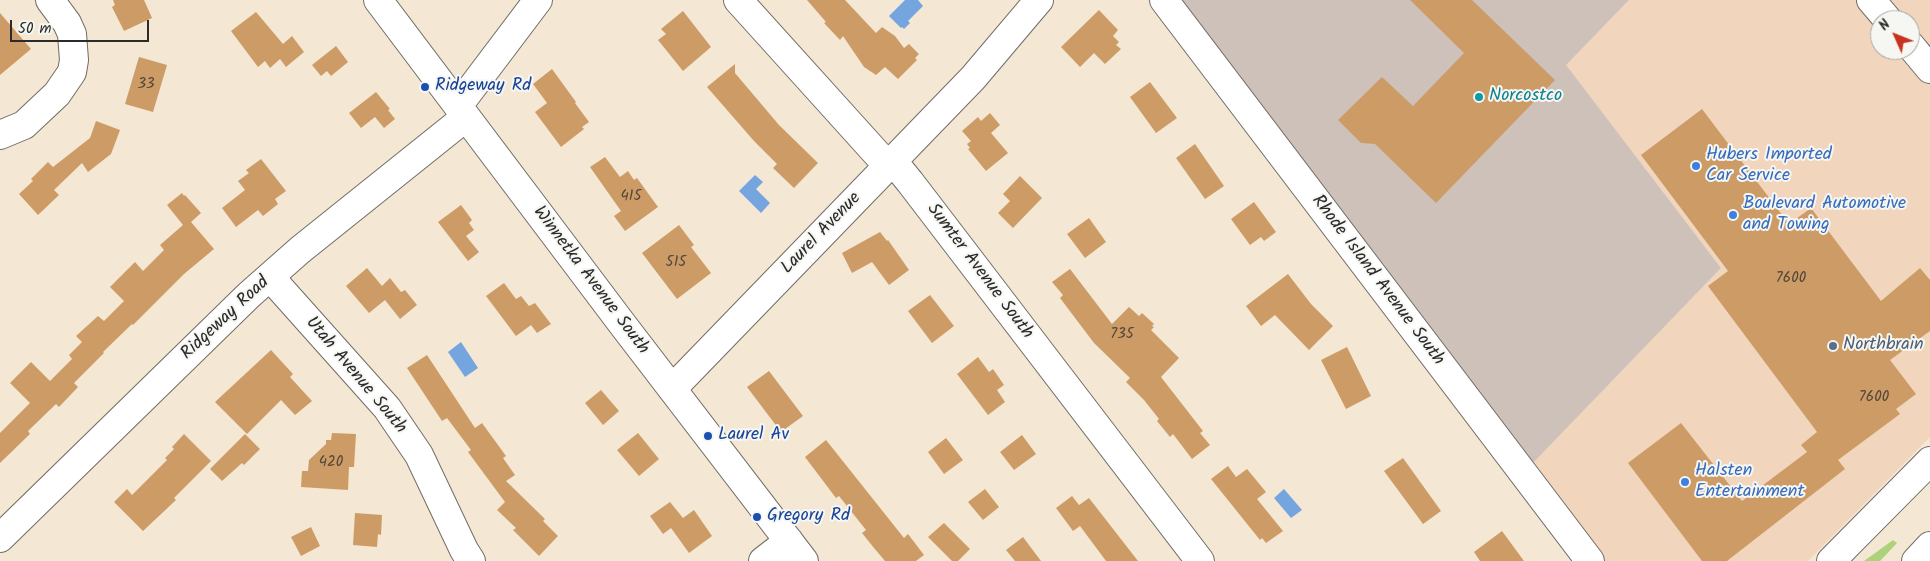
<!DOCTYPE html>
<html>
<head>
<meta charset="utf-8">
<style>
	body { margin:0 }
	#map { position:relative; width:1930px; height:561px; overflow:hidden; background:#f4e7d3; font-family:Kalam,sans-serif }
	canvas { display:block }
	.north { position:absolute; left:1870px; top:10px; width:50px; height:50px; box-sizing:border-box; background:#f6f6f2; border:1px solid #a5a5a2; border-radius:50%; rotate:314deg; font-size:14px; font-weight:700; line-height:20px; text-align:center; color:#2b2b2b }
	.north::after { content:''; display:block; margin:auto; width:18px; height:22px; background:#c8321e; clip-path:polygon(50% 0,100% 100%,50% 72%,0 100%) }
	.scale { position:absolute; left:10px; top:20px; width:139px; height:22px; box-sizing:border-box; border:2px solid #2b2b2b; border-top:0; padding-left:6px; font-size:15px; line-height:18px; white-space:nowrap; color:#2b2b2b; -webkit-text-stroke:4px #f6f6f2; paint-order:stroke }
</style>
</head>
<body>
<div id="map">
<canvas width="1930" height="561"></canvas>
<div class="north">N</div>
<div class="scale">50 m</div>
</div>
<script>
const ctx = document.querySelector('canvas').getContext('2d');
ctx.lineJoin = 'round';
function paint(path, color) {
  ctx.fillStyle = color;
  ctx.fill(path, 'evenodd');
}
function toPath(rows) {
  const path = new Path2D();
  for (const r of rows) {
    path.moveTo(r[0], r[1]);
    for (let i = 2; i < r.length; i += 2) path.lineTo(r[i], r[i + 1]);
  }
  return path;
}
function trace(path, color, width, dash) {
  ctx.strokeStyle = color;
  ctx.lineWidth = width;
  ctx.lineCap = dash ? 'butt' : 'round';
  ctx.setLineDash(dash || []);
  ctx.stroke(path);
}
function drawText(font, color, halo, rows, align = 'center') {
  ctx.font = font + ' Kalam,sans-serif';
  ctx.lineWidth = 4;
  ctx.setLineDash([]);
  ctx.textBaseline = 'middle';
  ctx.strokeStyle = halo;
  ctx.fillStyle = color;
  for (const [text, x, y, turn = 0] of rows) {
    ctx.save();
    ctx.translate(x, y);
    ctx.rotate((+turn || 0) * Math.PI / 180);
    ctx.textAlign = isNaN(turn) ? turn : align;
    if (halo) ctx.strokeText(text, 0, 0);
    ctx.fillText(text, 0, 0);
    ctx.restore();
  }
}
paint(toPath([
	[1629,0,1930,0,1930,437,1808,561,1605,561,1532,464,1721,268,1565,65],
	[1880,20,1910,20,1910,50,1880,50]
]), '#f1d5bd');
paint(toPath([
	[1180,0,1629,0,1566,65,1721,268,1532,464]
]), '#cec1ba');
paint(toPath([
	[1893,540,1897,543,1880,561,1864,561]
]), '#aed27c');
paint(toPath([
	[905,0,918,0,923,6,908,21,910,23,904,29,902,27,901,28,889,16],
	[755,175,763,182,756,189,770,203,761,213,739,191],
	[461,342,478,368,465,377,448,352],
	[1284,489,1302,510,1291,518,1274,498]
]), '#75a5df');
paint(toPath([
	[113,0,144,0,152,18,124,31,112,7,115,5],
	[807,0,845,0,876,33,882,27,895,36,904,48,909,44,919,54,915,58,917,60,898,79,885,67,876,75,864,67,843,36,840,40,824,23,826,22],
	[1410,0,1472,0,1555,80,1436,203,1375,144,1361,143,1338,120,1382,77,1413,106,1464,53],
	[1099,10,1118,30,1113,36,1119,42,1116,45,1121,49,1105,64,1094,53,1080,67,1061,47],
	[683,11,711,47,683,71,658,40,666,34,661,29],
	[256,12,283,44,292,36,304,52,286,67,280,59,270,68,265,61,258,67,231,31],
	[0,13,31,49,0,75],
	[336,46,348,62,331,76,327,71,321,76,312,65],
	[139,57,167,65,153,112,125,104],
	[735,64,735,73,779,125,818,163,794,188,773,168,777,164,754,141,707,87],
	[552,69,576,102,575,103,589,122,582,127,584,129,561,147,535,112,547,103,533,84],
	[1150,82,1177,118,1156,133,1130,97],
	[376,92,390,109,388,110,395,119,384,128,375,117,361,128,349,113],
	[1702,109,1789,224,1811,208,1881,301,1920,268,1930,280,1930,331,1890,360,1916,394,1896,409,1900,414,1838,460,1845,469,1727,561,1702,561,1628,463,1681,423,1742,501,1807,452,1801,445,1817,432,1708,286,1728,271,1641,155],
	[990,113,1000,125,991,133,1008,153,986,171,968,149,970,148,967,144,971,141,962,131,978,117,981,121],
	[96,121,120,130,111,154,88,172,82,163,54,190,59,195,38,215,19,194,33,181,31,179,48,162,53,167,90,138],
	[1195,144,1224,186,1205,199,1176,158],
	[605,157,620,177,628,171,634,180,637,178,658,207,625,231,614,216,621,211,590,167],
	[261,159,286,191,275,199,278,204,263,216,258,210,236,227,222,208,245,190,238,181,249,173,246,170],
	[1020,176,1042,198,1013,228,998,213,1010,201,1003,194],
	[182,193,184,196,185,195,201,213,191,222,214,249,184,274,133,325,132,324,103,352,104,353,74,383,78,387,59,407,56,404,28,431,30,434,0,463,0,433,30,403,10,383,31,362,50,381,72,359,69,355,82,342,76,336,98,316,104,321,124,301,110,287,135,262,143,271,164,250,160,245,183,225,167,205],
	[1254,202,1276,232,1264,241,1261,237,1250,245,1231,219],
	[461,205,472,220,469,223,474,230,466,236,479,252,468,261,438,222],
	[1089,218,1106,242,1085,258,1067,234],
	[679,225,694,245,691,247,711,273,677,299,642,253],
	[880,232,887,241,888,240,909,270,889,285,872,262,852,273,842,253],
	[367,268,382,286,390,278,401,292,405,290,417,305,400,319,385,300,369,313,346,286],
	[1070,269,1112,324,1129,307,1139,316,1142,313,1154,324,1152,326,1154,327,1151,330,1179,358,1161,377,1203,431,1200,433,1210,445,1192,459,1173,434,1170,437,1157,421,1159,419,1144,400,1126,382,1130,378,1094,343,1060,298,1063,295,1052,282],
	[1288,274,1311,304,1333,326,1309,350,1275,315,1261,326,1246,306],
	[504,283,516,299,521,296,529,306,535,303,551,324,537,333,531,325,516,336,486,296],
	[930,295,954,326,932,343,908,311],
	[1347,347,1371,396,1346,409,1321,360],
	[271,350,293,374,290,377,312,401,295,415,281,400,247,434,215,402],
	[427,355,475,428,482,423,506,456,503,458,515,475,506,481,545,519,543,521,558,536,539,556,513,530,516,528,497,510,505,502,468,452,471,450,447,418,442,421,407,368],
	[978,357,989,372,993,369,1004,385,997,390,1005,402,988,415,957,374],
	[769,371,803,416,781,432,747,387],
	[601,390,619,411,603,425,585,403],
	[332,433,356,434,354,467,349,467,348,490,301,487,302,471,308,471,309,460,326,444,326,440,331,440],
	[638,433,659,459,639,476,617,450],
	[184,434,211,461,174,498,176,500,143,531,114,502,127,489,132,495,167,460,165,458,174,449,172,447],
	[245,434,260,449,244,465,242,463,222,481,210,469],
	[1022,435,1036,454,1014,470,1000,452],
	[946,438,963,460,944,474,928,452],
	[826,440,904,538,908,534,924,555,916,561,885,561,874,548,862,533,866,530,839,496,836,498,805,457],
	[1403,458,1441,511,1423,524,1384,471],
	[1228,466,1236,477,1247,469,1266,492,1257,499,1283,531,1266,543,1262,538,1260,540,1211,479],
	[985,489,999,507,983,520,968,502],
	[1072,496,1079,505,1089,498,1138,561,1106,561,1080,526,1073,531,1056,508],
	[670,502,683,518,694,510,712,536,689,553,671,528,663,534,650,516],
	[355,513,382,515,381,535,378,534,377,547,353,545],
	[944,523,970,549,958,561,952,561,928,537],
	[311,527,320,546,301,556,291,537],
	[1502,531,1524,561,1480,561,1474,552],
	[1023,537,1041,561,1015,561,1006,550]
]), '#cd9c66');
const minor = toPath([
	[378,0,623,325,804,561],
	[738,0,878,155,901,171,910,182,1200,561],
	[1164,0,1590,561],
	[1871,0,1888,20],
	[1910,45,1930,69],
	[458,106,538,0],
	[0,135,24,125,57,94,72,72,74,60,72,34,67,23,50,0],
	[270,277,387,408,419,455,464,550,471,561],
	[672,389,973,78,1039,0],
	[0,538,249,295,300,250,466,117],
	[763,561,789,541],
	[1831,561,1930,461]
]);
const highway = toPath([
	[1916,561,1930,546]
]);
trace(minor, '#716d66', 30);
trace(highway, '#716d66', 30);
trace(minor, '#fff', 28);
trace(highway, '#fff', 28);
for (const [x, y, r, color] of [
	[425,87,5,"#1a4fb4"],
	[1479,97,5,"#0f9aa8"],
	[1696,166,5,"#3f7fe0"],
	[1733,215,5,"#3f7fe0"],
	[1833,346,5,"#5c6f8a"],
	[708,436,5,"#1a4fb4"],
	[1685,482,5,"#3f7fe0"],
	[757,517,5,"#1a4fb4"]
]) {
  const dot = new Path2D();
  dot.arc(x, y, r, 0, 2 * Math.PI);
  ctx.fillStyle = color;
  ctx.fill(dot);
  trace(dot, '#f6f6f2', 2);
}
drawText('15px', '#54473a', null, [
	["33",146,85],
	["415",631,197],
	["515",676,263],
	["7600",1791,279],
	["735",1122,335],
	["7600",1874,398],
	["420",331,463]
]);
drawText('18px', '#164399', '#f6f6f2', [
	["Ridgeway Rd",435,87],
	["Laurel Av",718,436],
	["Gregory Rd",767,517]
], 'left');
drawText('18px', '#0d838f', '#f6f6f2', [
	["Norcostco",1489,97]
], 'left');
drawText('18px', '#366cbe', '#f6f6f2', [
	["Hubers Imported",1706,156],
	["Car Service",1706,177],
	["Boulevard Automotive",1743,205],
	["and Towing",1743,226],
	["Halsten",1695,472],
	["Entertainment",1695,493]
], 'left');
drawText('18px', '#2b2b2b', '#f6f6f2', [
	["Laurel Avenue",822,234,-46],
	["Sumter Avenue South",979,272,53],
	["Winnetka Avenue South",590,281,53],
	["Rhode Island Avenue South",1377,281,53],
	["Ridgeway Road",226,319,-43],
	["Utah Avenue South",355,376,50]
]);
drawText('18px', '#4e5e75', '#f6f6f2', [
	["Northbrain",1843,346]
], 'left');
</script>
</body>
</html>
